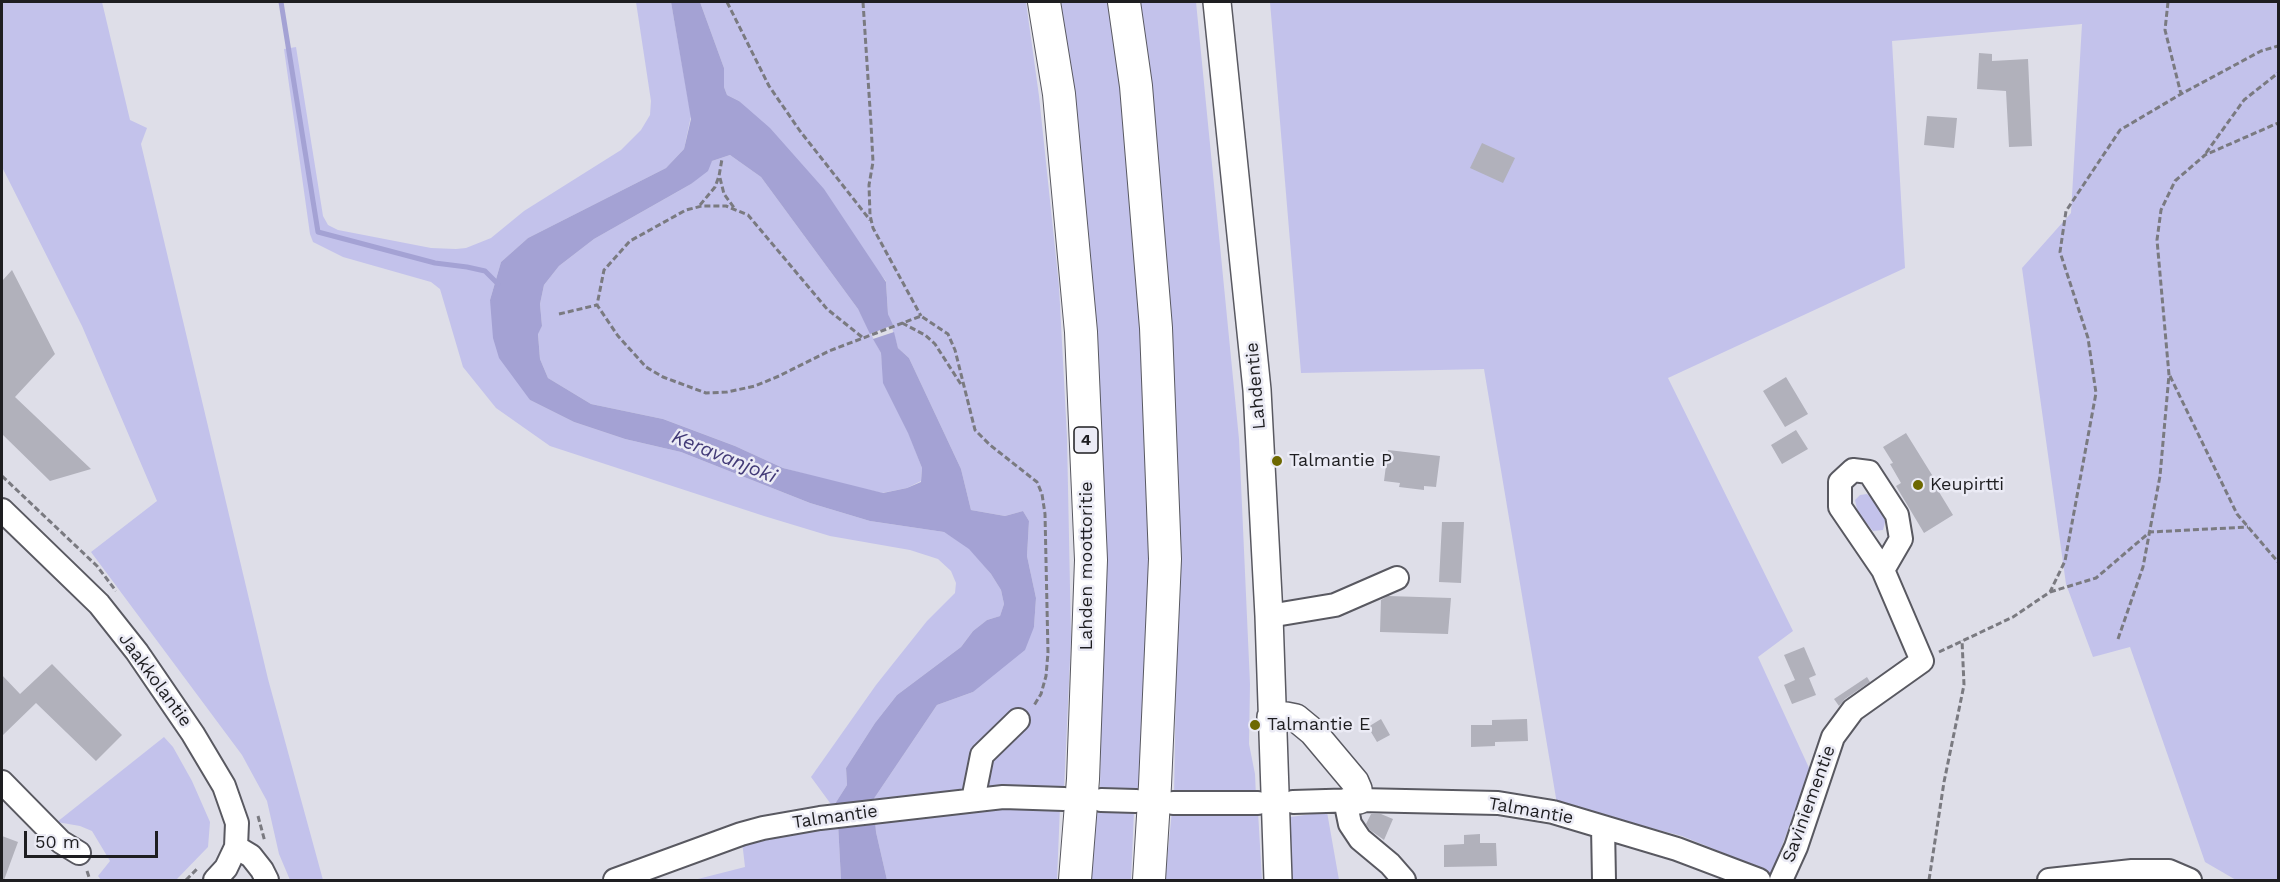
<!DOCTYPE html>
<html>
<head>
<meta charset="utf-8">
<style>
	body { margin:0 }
	#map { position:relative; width:2280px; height:882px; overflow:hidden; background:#dedee8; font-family:"Work Sans",sans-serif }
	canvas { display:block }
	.frame { position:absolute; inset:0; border:3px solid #1e1e21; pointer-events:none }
	.scale { position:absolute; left:24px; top:831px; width:134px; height:27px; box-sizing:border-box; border:3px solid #1e1e21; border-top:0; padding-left:8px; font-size:18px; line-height:21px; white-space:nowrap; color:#1e1e21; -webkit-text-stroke:4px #ebebf5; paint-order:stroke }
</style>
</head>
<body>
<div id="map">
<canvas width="2280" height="882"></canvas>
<div class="frame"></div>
<div class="scale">50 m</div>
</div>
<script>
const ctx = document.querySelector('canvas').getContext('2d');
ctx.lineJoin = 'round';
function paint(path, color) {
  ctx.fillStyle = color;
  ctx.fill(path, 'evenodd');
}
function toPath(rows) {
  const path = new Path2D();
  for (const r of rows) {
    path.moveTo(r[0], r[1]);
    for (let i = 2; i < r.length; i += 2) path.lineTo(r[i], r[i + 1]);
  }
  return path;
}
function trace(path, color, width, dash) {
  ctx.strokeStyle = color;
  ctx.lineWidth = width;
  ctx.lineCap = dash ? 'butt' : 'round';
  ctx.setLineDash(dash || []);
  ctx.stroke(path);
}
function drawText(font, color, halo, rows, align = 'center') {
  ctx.font = font + ' "Work Sans",sans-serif';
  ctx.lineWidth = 5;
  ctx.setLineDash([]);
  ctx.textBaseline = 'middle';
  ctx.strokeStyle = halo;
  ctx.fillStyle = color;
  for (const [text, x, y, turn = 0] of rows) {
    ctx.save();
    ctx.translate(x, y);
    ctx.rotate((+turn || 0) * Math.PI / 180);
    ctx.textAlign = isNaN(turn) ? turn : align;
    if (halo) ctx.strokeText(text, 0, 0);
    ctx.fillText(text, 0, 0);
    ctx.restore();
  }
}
paint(toPath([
	[2,2,102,2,130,120,147,128,141,144,268,679,323,880,290,880,279,854,267,801,242,755,91,552,157,501,82,326,2,167],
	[636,2,671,2,691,116,684,149,666,168,528,238,501,262,490,300,530,400,574,422,625,439,681,452,810,503,870,521,944,532,969,548,991,574,1001,590,1004,604,1000,616,987,620,973,631,961,647,897,695,875,723,846,768,847,785,833,807,811,777,876,685,927,621,955,593,956,583,951,571,938,559,910,550,830,536,764,516,550,446,496,408,463,367,440,289,431,282,343,257,313,242,310,234,284,49,296,47,323,216,328,225,338,230,431,248,456,249,466,248,491,238,524,211,621,150,641,130,650,115,651,101],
	[700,2,1026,2,1039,96,1059,286,1067,437,1071,638,1064,790,871,803,937,705,973,692,1034,627,1036,598,1027,556,1029,521,1023,511,1005,516,971,510,961,469,909,358,898,348,888,314,886,281,739,101,727,95,724,87,724,68],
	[1056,2,1112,2,1125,117,1145,376,1152,553,1139,792,1100,791,1103,543],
	[1136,2,1196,2,1239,439,1250,684,1249,744,1255,774,1256,797,1174,797,1179,501,1169,332],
	[1270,2,2278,2,2278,880,2236,880,2205,862,2130,647,2093,657,2066,584,2022,268,2071,213,2082,24,1892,41,1905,268,1668,378,1793,631,1758,657,1810,770,1772,873,1682,836,1557,804,1484,369,1301,373],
	[730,155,761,177,858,309,881,353,882,364,922,468,921,481,907,488,882,493,834,482,783,468,735,446,663,419,591,404,548,378,540,359,538,333,542,326,540,304,544,285,559,266,594,239,691,184,712,161],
	[1867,494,1876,502,1886,518,1883,530,1873,531,1858,513,1855,500,1860,495],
	[164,737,173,747,192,781,210,822,208,847,176,880,101,880,98,876,110,861,92,831,80,826,57,822],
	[997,806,1060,807,1057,880,887,880,876,832,875,820],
	[1093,809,1134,811,1131,880,1088,880],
	[1172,811,1258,812,1262,880,1165,880],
	[1327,812,1339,880,1287,880,1283,818],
	[838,823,841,880,694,880,745,867,742,841]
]), '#c3c2eb');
paint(toPath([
	[671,2,700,2,724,68,724,87,727,95,739,101,770,128,824,189,886,282,888,314,893,325,870,334,858,309,761,177,730,155,712,161,708,171,691,184,594,239,559,266,544,285,540,304,542,326,538,334,540,359,548,378,591,404,663,419,735,446,783,468,883,493,907,488,921,482,922,468,908,433,883,383,881,353,873,339,894,332,898,348,909,358,961,469,971,510,1005,516,1023,511,1029,521,1027,556,1036,598,1034,627,1025,650,973,692,937,705,871,803,833,807,847,785,846,768,875,723,897,695,961,647,973,631,987,620,1000,616,1004,604,1001,590,991,574,969,549,944,532,870,521,810,503,681,452,625,439,574,422,530,400,499,358,493,338,490,300,501,262,528,238,666,168,684,149,691,119],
	[875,820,876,832,887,880,841,880,838,823]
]), '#a4a2d4');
trace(toPath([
	[281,2,318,232,435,263,467,267,485,271,498,284]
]), '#a4a2d4', 5);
paint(toPath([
	[1979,53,1992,54,1992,61,2028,59,2032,146,2009,147,2006,91,1977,89],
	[1927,116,1957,118,1954,148,1924,145],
	[1482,143,1515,158,1503,183,1470,168],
	[12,270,55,354,15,397,91,469,50,481,2,434,2,281],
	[1786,377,1808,414,1785,427,1763,391],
	[1796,430,1808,449,1782,464,1771,445],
	[1906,433,1942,491,1939,492,1953,515,1924,533,1896,486,1901,483,1890,464,1893,463,1883,447],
	[1388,450,1440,456,1436,487,1424,486,1424,490,1399,487,1400,483,1384,481],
	[1442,522,1464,522,1461,583,1439,582],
	[1388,596,1451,598,1448,634,1380,632,1381,600],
	[1804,647,1816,675,1809,678,1816,695,1792,704,1784,685,1795,680,1784,655],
	[52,664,122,735,96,761,36,703,2,736,2,675,20,694],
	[1867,677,1870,682,1845,699,1839,706,1834,699],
	[1381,719,1390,735,1377,742,1368,727],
	[1527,719,1528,741,1495,742,1495,746,1471,747,1471,725,1492,725,1492,720],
	[1371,814,1381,814,1393,819,1384,840,1370,830,1366,824],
	[1480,834,1480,843,1496,843,1497,866,1444,867,1444,845,1464,844,1464,835],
	[2,836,18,842,4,880,2,880]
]), '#b1b1bb');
const minor = toPath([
	[2,510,99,604,137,652,193,734,224,786,237,823,236,847,226,868,215,880],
	[1269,616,1335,605,1397,578],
	[2,782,61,842,79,853],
	[973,800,982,755,1018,720],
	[1101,800,1136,801],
	[1345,800,1350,824,1360,839,1390,864,1404,880],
	[1293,802,1359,800,1498,803,1553,812,1677,849,1759,880],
	[1173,803,1258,803],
	[1603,827,1604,880],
	[236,847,251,856,262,870,267,880],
	[615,880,741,834,763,828,820,818,1003,797,1064,799],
	[1781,880,1796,847,1833,737,1853,710,1922,661,1883,570,1840,507,1840,482,1853,470,1869,472,1897,515,1901,539,1883,570],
	[2049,880,2132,871,2169,871,2190,880]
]);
const major = toPath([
	[1217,2,1257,390,1269,616,1278,880],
	[1271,717,1286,716,1296,718,1313,732,1355,782,1358,789,1359,800]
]);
const highway = toPath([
	[1044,2,1059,94,1081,332,1091,560,1083,779,1075,880],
	[1124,2,1136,86,1156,328,1165,559,1155,785,1149,880]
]);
trace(minor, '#595961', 26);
trace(major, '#595961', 30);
trace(highway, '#595961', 34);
trace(toPath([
	[727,2,769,86,800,131,870,220],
	[863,2,871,124,873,162,869,185,870,215,873,228,921,316],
	[2168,2,2165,30,2181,94],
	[2206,153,2244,100,2278,73],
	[720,178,724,194,735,209],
	[700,205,715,187,719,176,722,159],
	[559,314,597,305],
	[902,323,925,335,935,344,962,386],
	[862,337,827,309,748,215,726,206,702,206,686,210,630,241,604,270,597,305,618,336,646,367,663,377,706,393,727,392,755,386,779,376,829,351,921,316,948,334,955,350,975,430,990,445,1037,482,1042,494,1045,514,1048,653,1046,676,1041,694,1033,707],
	[2170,376,2237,514,2278,562],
	[2,476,97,566,116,591],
	[2050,592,2096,578,2150,532,2248,527],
	[2118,639,2143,567,2160,476,2169,375,2157,240,2161,210,2175,181,2205,155,2278,123],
	[1939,652,2013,617,2050,592,2065,561,2096,393,2088,338,2060,252,2066,211,2120,130,2181,94,2261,51,2278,46],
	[258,816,265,842],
	[87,871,90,880],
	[186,880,197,869],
	[1929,880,1944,782,1964,685,1962,640]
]), '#7a7a80', 3, [6, 3]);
trace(minor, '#fff', 22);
trace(major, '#fff', 27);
trace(highway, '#fff', 32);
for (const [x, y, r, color] of [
	[1277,461,6,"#6d6800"],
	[1918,485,6,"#6d6800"],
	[1255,725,6,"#6d6800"]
]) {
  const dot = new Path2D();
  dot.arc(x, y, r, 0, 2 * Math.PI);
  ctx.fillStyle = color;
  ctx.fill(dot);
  trace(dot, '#ebebf5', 2);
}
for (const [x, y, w] of [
	[1086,440,24]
]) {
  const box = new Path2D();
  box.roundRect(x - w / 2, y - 13, w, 26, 4.5);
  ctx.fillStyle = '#ebebf5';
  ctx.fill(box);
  trace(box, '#1e1e21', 1.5);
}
drawText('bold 16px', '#1e1e21', null, [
	["4",1086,440]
]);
drawText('18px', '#1e1e21', '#ebebf5', [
	["Lahdentie",1256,386,-95],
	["Lahden moottoritie",1087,566,-90],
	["Jaakkolantie",155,680,54],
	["Saviniementie",1809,804,-70],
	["Talmantie",1531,811,10],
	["Talmantie",835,817,-8]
]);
drawText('18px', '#1e1e21', '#ebebf5', [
	["Talmantie P",1289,461],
	["Keupirtti",1930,485],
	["Talmantie E",1267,725]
], 'left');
drawText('italic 20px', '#423a77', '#ebebf5', [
	["Keravanjoki",724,457,22]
]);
</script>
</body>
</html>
